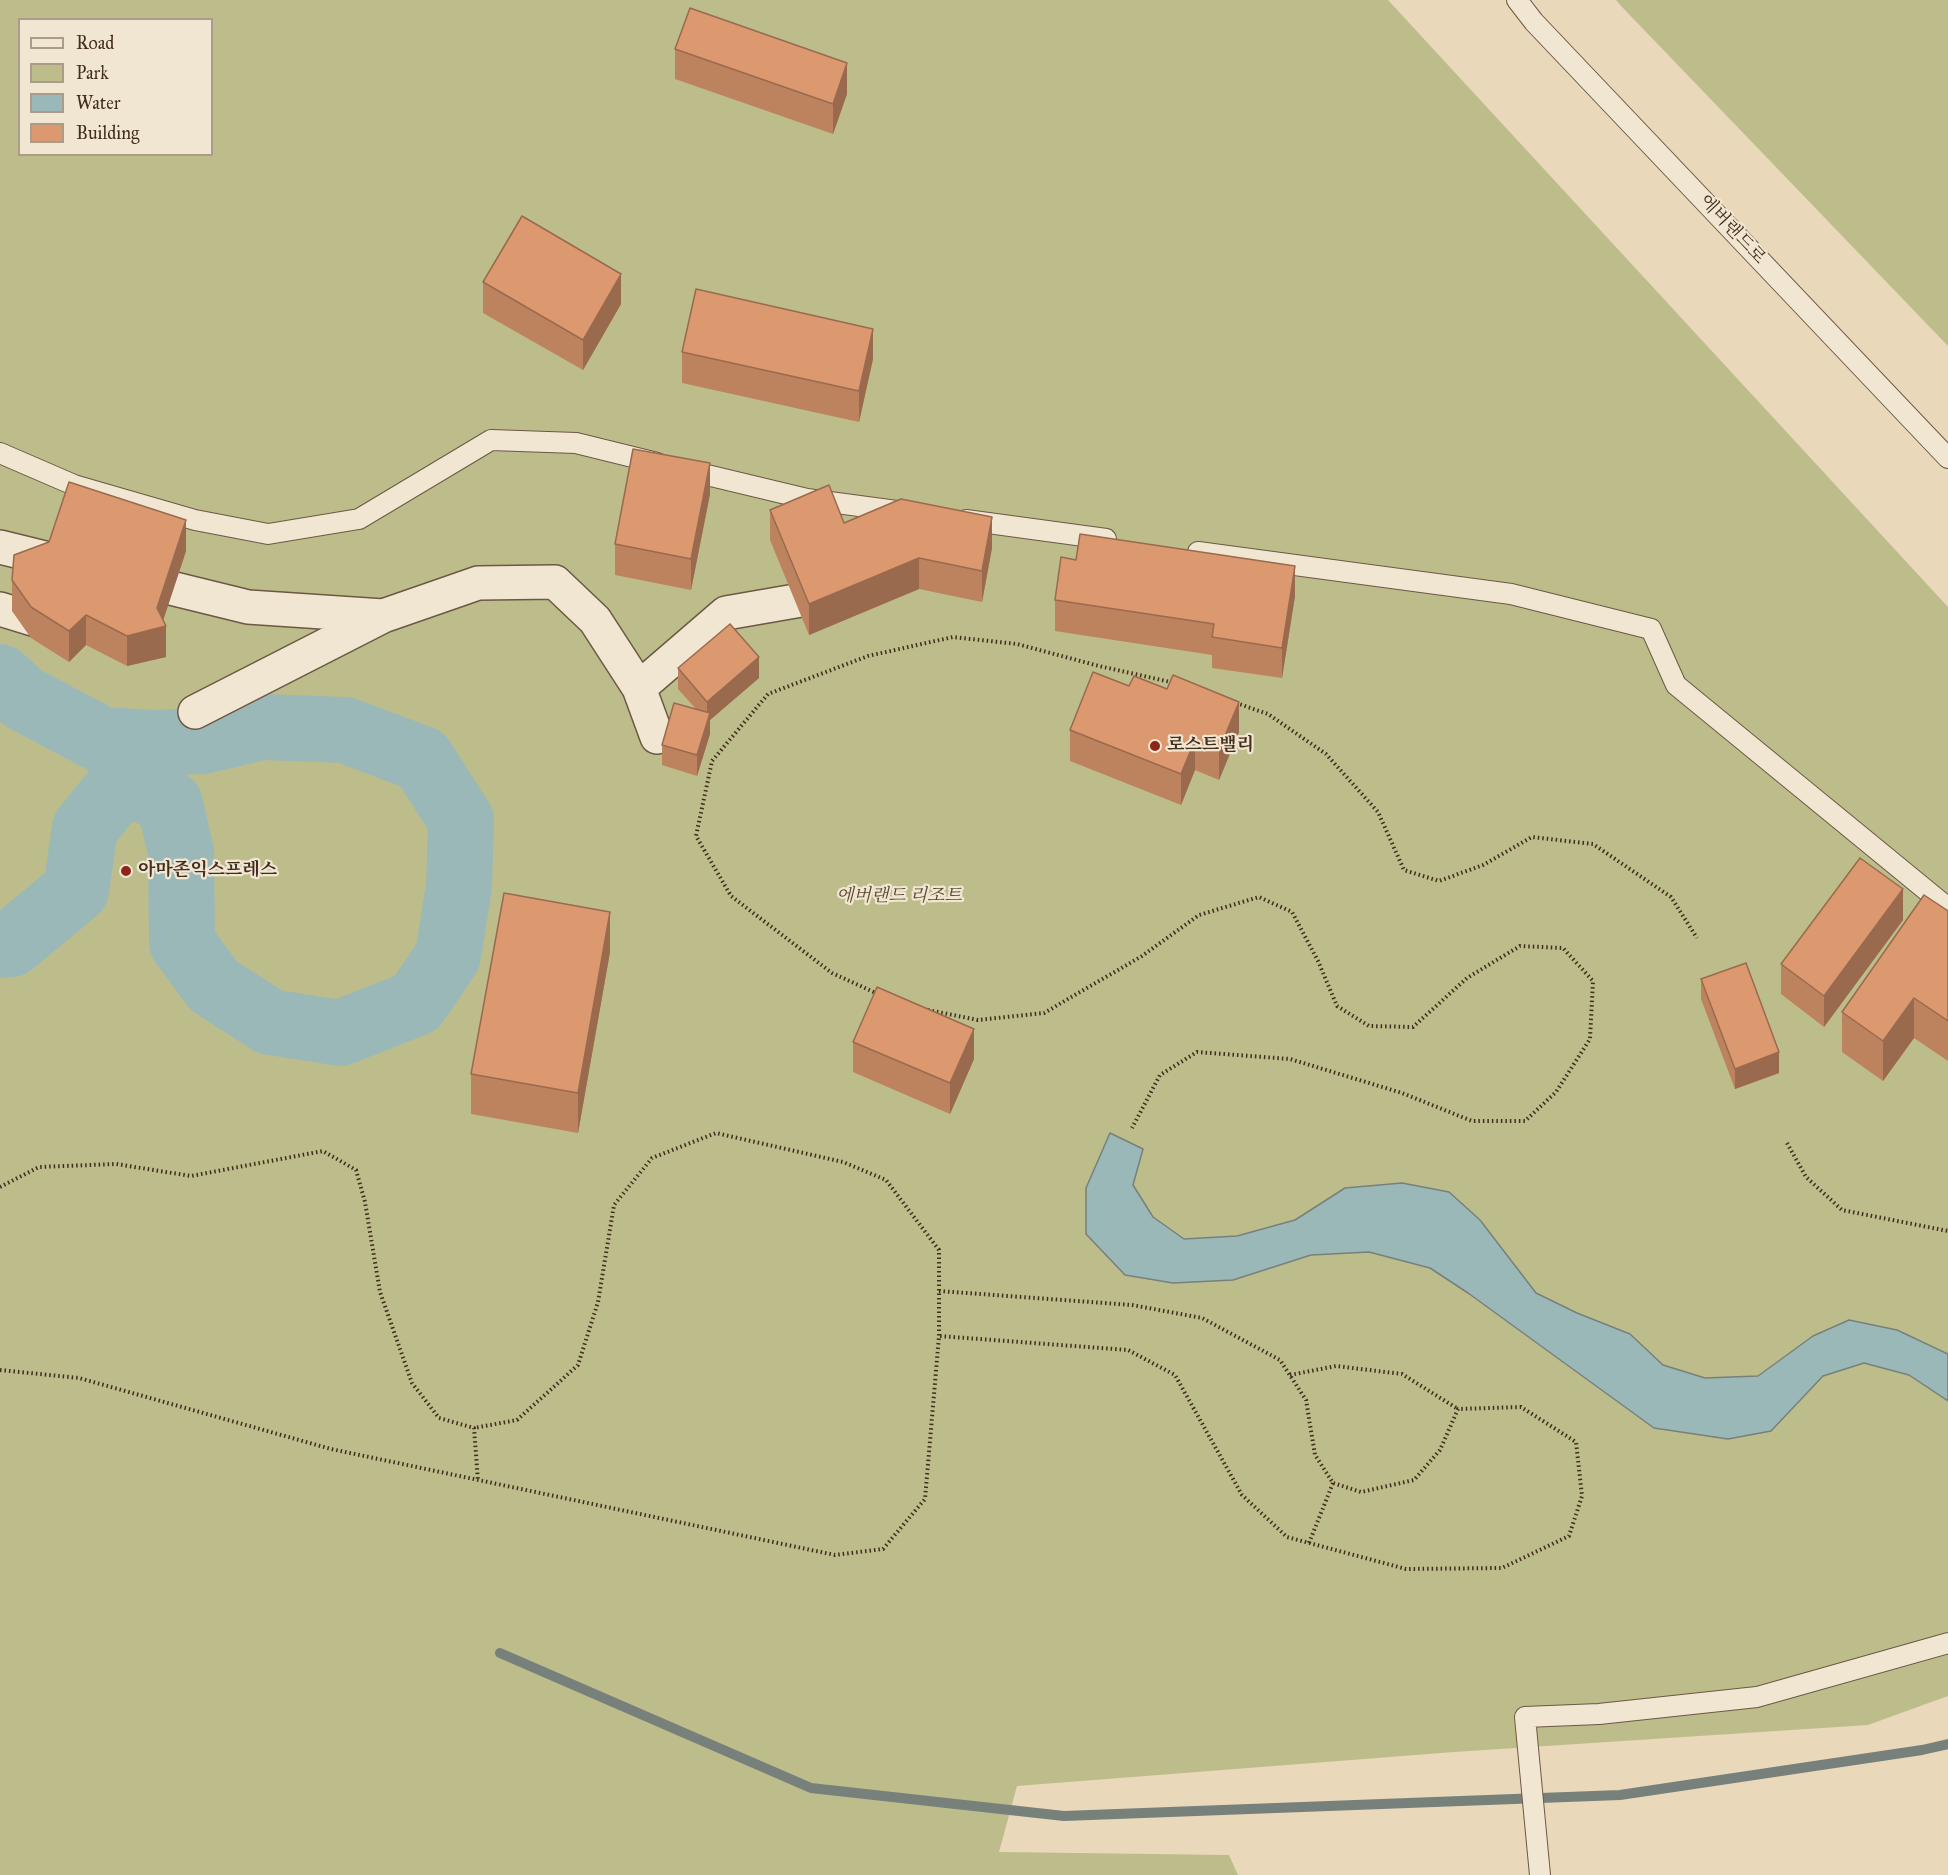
<!DOCTYPE html>
<html>
<head>
<meta charset="utf-8">
<style>
	body { margin:0 }
	#map { position:relative; width:1948px; height:1875px; overflow:hidden; background:#e9d8ba; font-family:"IM FELL Great Primer",serif }
	canvas { display:block }
	.legend { position:absolute; left:18px; top:18px; width:195px; height:138px; box-sizing:border-box; background:#f1e6d2; border:2px solid #ab9c8a; margin:0; padding:8px 10px; list-style:none; font-size:18px; color:#432d1d }
	.legend li { display:flex; align-items:center; gap:12px; height:30px }
	.legend b { width:30px; border:2px solid #ab9c8a }
</style>
</head>
<body>
<div id="map">
<canvas width="1948" height="1875"></canvas>
<ul class="legend">
<li><b style="height:8px;background:#f1e6d2"></b>Road</li>
<li><b style="height:16px;background:#bcbd8b"></b>Park</li>
<li><b style="height:16px;background:#9bb8b9"></b>Water</li>
<li><b style="height:16px;background:#dc986f"></b>Building</li>
</ul>
</div>
<script>
const ctx = document.querySelector('canvas').getContext('2d');
ctx.lineJoin = 'round';
function paint(path, color) {
  ctx.fillStyle = color;
  ctx.fill(path, 'evenodd');
}
function toPath(rows) {
  const path = new Path2D();
  for (const r of rows) {
    path.moveTo(r[0], r[1]);
    for (let i = 2; i < r.length; i += 2) path.lineTo(r[i], r[i + 1]);
  }
  return path;
}
function trace(path, color, width, dash) {
  ctx.strokeStyle = color;
  ctx.lineWidth = width;
  ctx.lineCap = dash ? 'butt' : 'round';
  ctx.setLineDash(dash || []);
  ctx.stroke(path);
}
function drawText(font, color, halo, rows, align = 'center') {
  ctx.font = font + ' "IM FELL Great Primer","Noto Serif KR",serif';
  ctx.lineWidth = 4.5;
  ctx.setLineDash([]);
  ctx.textBaseline = 'middle';
  ctx.strokeStyle = halo;
  ctx.fillStyle = color;
  for (const [text, x, y, turn = 0] of rows) {
    ctx.save();
    ctx.translate(x, y);
    ctx.rotate((+turn || 0) * Math.PI / 180);
    ctx.textAlign = isNaN(turn) ? turn : align;
    if (halo) ctx.strokeText(text, 0, 0);
    ctx.fillText(text, 0, 0);
    ctx.restore();
  }
}
paint(toPath([
	[0,0,1388,0,1948,607,1948,1696,1868,1725,1454,1752,1017,1786,999,1852,1229,1855,1238,1875,0,1875],
	[20,20,212,20,212,154,20,154],
	[1616,0,1948,0,1948,346,1623,8]
]), '#bcbd8b');
const water = toPath([
	[1110,1133,1143,1149,1133,1185,1153,1217,1184,1239,1237,1236,1295,1220,1345,1188,1402,1183,1449,1192,1480,1220,1536,1293,1577,1313,1630,1334,1663,1365,1705,1378,1758,1376,1813,1336,1849,1320,1897,1330,1948,1354,1948,1401,1909,1375,1864,1363,1823,1376,1771,1431,1728,1439,1654,1428,1468,1293,1430,1268,1369,1252,1311,1255,1233,1280,1173,1283,1125,1275,1086,1234,1086,1188,1110,1133]
]);
paint(water, '#9bb8b9');
trace(water, '#78807b', 1.5);
trace(toPath([
	[500,1653,811,1788,1064,1816,1620,1795,1922,1750,1948,1744]
]), '#78807b', 10);
trace(toPath([
	[0,677,23,698,102,740,155,743,203,741,262,727,345,730,422,759,461,820,459,886,448,956,416,1003,340,1033,270,1022,214,986,182,943,181,852,170,804,143,788,116,790,85,828,76,890,11,944,0,945]
]), '#9bb8b9', 66);
const lane = toPath([
	[1517,0,1534,22,1948,458],
	[0,453,74,485,195,520,268,534,359,519,491,440,576,443,657,463],
	[686,470,807,499,904,512],
	[966,520,1106,539],
	[1198,552,1511,594,1651,629,1676,685,1948,908],
	[1540,1875,1525,1717,1599,1714,1757,1697,1948,1643]
]);
const street = toPath([
	[0,547,65,563],
	[130,578,248,607,383,616],
	[0,609,36,620],
	[639,688,726,613,830,595],
	[195,712,383,616,478,583,555,582,595,620,639,688,657,737]
]);
trace(lane, '#6c5844', 22);
trace(street, '#6c5844', 36);
trace(toPath([
	[1236,703,1268,714,1326,754,1378,812,1404,870,1439,881,1483,865,1532,837,1593,844,1671,897,1697,938],
	[878,994,832,973,731,896,696,836,712,761,768,694,868,656,953,637,1017,644,1099,666,1175,683],
	[928,1010,978,1020,1044,1013,1142,956,1199,915,1259,897,1292,912,1318,961,1337,1006,1369,1026,1413,1027,1467,978,1520,946,1563,948,1593,981,1590,1039,1556,1092,1525,1121,1472,1121,1402,1093,1290,1059,1197,1052,1160,1075,1132,1128],
	[1787,1143,1806,1177,1842,1210,1948,1231],
	[0,1187,39,1167,116,1164,191,1176,323,1151,356,1170,365,1202,380,1292,412,1383,439,1418,474,1428,478,1481],
	[939,1291,1132,1305,1202,1318,1280,1360,1306,1400,1315,1455,1333,1483,1361,1492,1414,1480,1440,1450,1458,1409,1521,1407,1576,1442,1582,1496,1569,1536,1502,1568,1406,1569,1287,1537,1242,1495,1175,1375,1128,1350,939,1336],
	[0,1370,79,1378,331,1449,835,1555,883,1549,925,1499,939,1336,939,1250,886,1180,843,1162,716,1133,652,1158,614,1205,598,1302,578,1365,517,1420,474,1428],
	[1290,1375,1336,1366,1402,1374,1458,1409],
	[1309,1543,1333,1483]
]), '#432d1d', 4, [1.5, 3]);
trace(lane, '#f1e6d2', 20);
trace(street, '#f1e6d2', 33);
paint(toPath([
	[675,49,847,94,833,134,675,79],
	[483,282,621,304,583,370,483,313],
	[682,352,873,359,859,422,682,383],
	[710,494,691,590,615,575,615,544],
	[770,510,992,548,982,602,919,589,809,635,770,540],
	[186,551,163,620,166,657,127,666,86,645,69,662,31,638,12,611,12,580],
	[1295,596,1282,678,1212,668,1212,655,1055,631,1055,600],
	[678,668,759,678,710,720,710,734,697,776,662,765,662,745,696,709,678,689],
	[1070,730,1239,732,1219,780,1195,770,1181,805,1070,761],
	[1948,911,1948,1061,1914,1038,1883,1081,1842,1052,1842,1012],
	[1903,920,1824,1027,1781,994,1781,964],
	[610,952,578,1133,471,1114,471,1074],
	[1701,979,1779,1073,1735,1089,1701,999],
	[853,1042,974,1059,950,1114,853,1072]
]), '#bd835f');
paint(toPath([
	[847,63,847,94,833,134,833,104],
	[621,274,621,304,583,370,583,340],
	[873,329,873,359,859,422,859,391],
	[710,463,710,494,691,590,691,559],
	[992,517,992,548,982,602,982,571],
	[186,520,186,551,161,627,166,626,166,657,127,666,127,636],
	[919,558,919,589,809,635,809,604],
	[1295,566,1295,596,1282,678,1282,648],
	[86,615,86,645,69,662,69,631],
	[759,657,759,678,710,720,710,734,697,776,697,755,707,722,707,702],
	[1239,702,1239,732,1219,780,1219,750],
	[1195,740,1195,770,1181,805,1181,774],
	[1903,889,1903,920,1824,1027,1824,996],
	[610,912,610,952,578,1133,578,1093],
	[1914,998,1914,1038,1883,1081,1883,1041],
	[974,1029,974,1059,950,1114,950,1083],
	[1779,1052,1779,1073,1735,1089,1735,1069]
]), '#9a6a4e');
const building = toPath([
	[690,8,847,63,833,104,675,49,690,8],
	[522,216,621,274,583,340,483,282,522,216],
	[696,289,873,329,859,391,682,352,696,289],
	[633,449,710,463,691,559,615,544,633,449],
	[69,482,186,520,157,608,166,626,127,636,86,615,69,631,31,607,12,580,14,555,49,542,69,482],
	[829,485,844,523,901,499,992,517,982,571,919,558,809,604,770,510,829,485],
	[1080,534,1295,566,1282,648,1212,637,1214,624,1055,600,1061,557,1076,560,1080,534],
	[730,624,759,657,707,702,678,668,730,624],
	[1093,672,1129,686,1134,676,1167,689,1173,675,1239,702,1219,750,1195,740,1181,774,1070,730,1093,672],
	[674,703,710,713,697,755,662,745,674,703],
	[1860,858,1903,889,1824,996,1781,964,1860,858],
	[504,893,610,912,578,1093,471,1074,504,893],
	[1924,895,1948,911,1948,1021,1914,998,1883,1041,1842,1012,1924,895],
	[1746,963,1779,1052,1735,1069,1701,979,1746,963],
	[877,987,974,1029,950,1083,853,1042,877,987]
]);
paint(building, '#dc986f');
trace(building, '#9a6a4e', 1.5);
for (const [x, y, r, color] of [
	[1155,746,6,"#8f2418"],
	[126,871,6,"#8f2418"]
]) {
  const dot = new Path2D();
  dot.arc(x, y, r, 0, 2 * Math.PI);
  ctx.fillStyle = color;
  ctx.fill(dot);
  trace(dot, '#f1e6d2', 2);
}
drawText('18px', '#432d1d', '#f1e6d2', [
	["에버랜드로",1732,230,47]
]);
drawText('bold 18px', '#432d1d', '#f1e6d2', [
	["로스트밸리",1167,746],
	["아마존익스프레스",138,871]
], 'left');
drawText('italic 18px', '#5b4a33', '#f1e6d2', [
	["에버랜드 리조트",899,897]
]);
</script>
</body>
</html>
